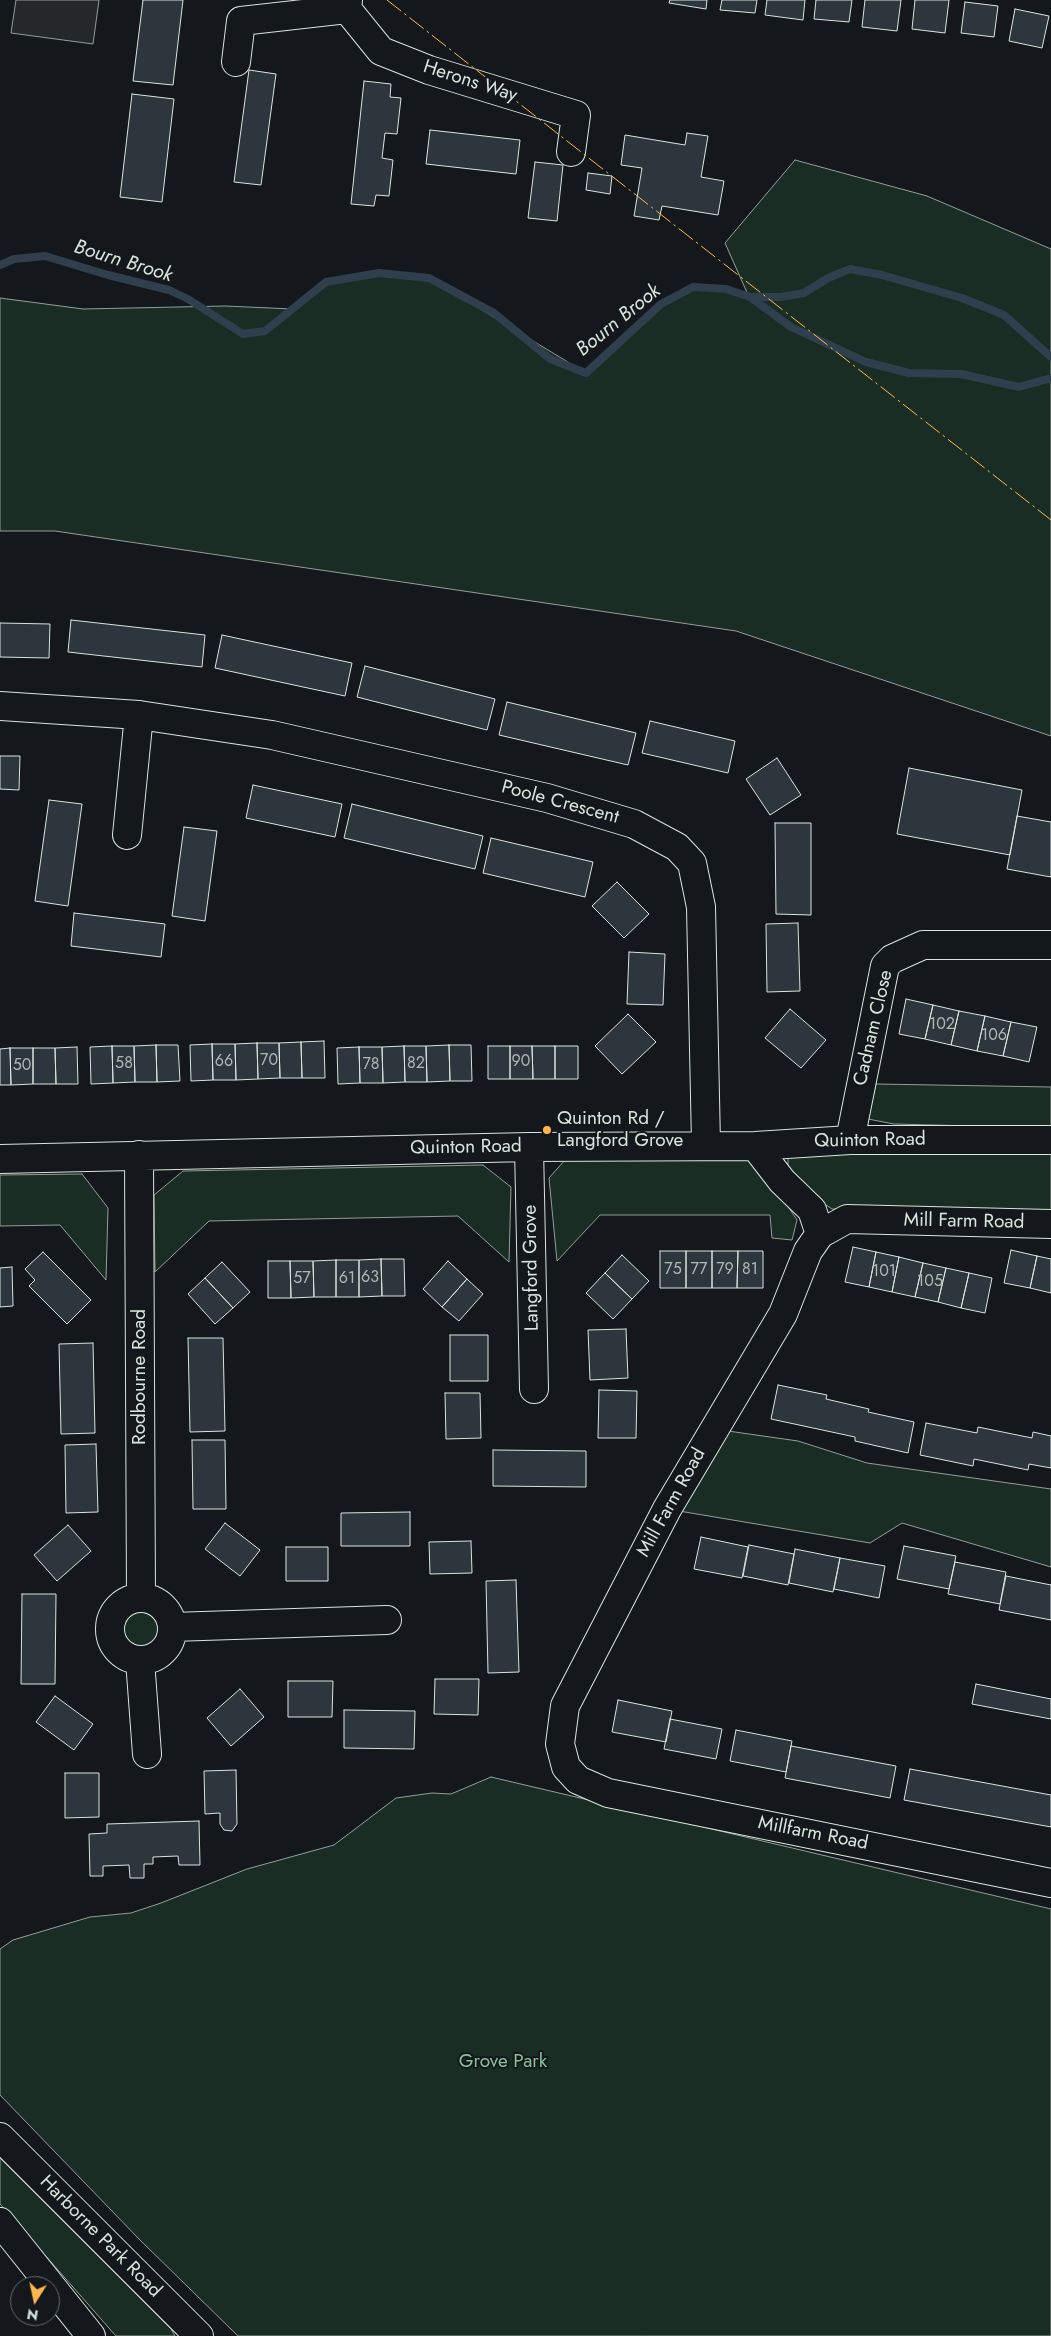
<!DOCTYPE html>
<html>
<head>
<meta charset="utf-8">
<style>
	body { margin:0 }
	#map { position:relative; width:1051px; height:2336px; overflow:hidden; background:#14181c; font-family:Jost,sans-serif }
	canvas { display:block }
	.north { position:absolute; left:10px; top:2276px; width:50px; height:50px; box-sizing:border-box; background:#14181c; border:1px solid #626a69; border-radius:50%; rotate:190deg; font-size:14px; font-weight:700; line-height:20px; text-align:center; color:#d8e6dc }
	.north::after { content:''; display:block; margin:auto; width:18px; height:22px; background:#ffb74d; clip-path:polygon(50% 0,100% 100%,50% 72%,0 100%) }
</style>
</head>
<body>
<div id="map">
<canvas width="1051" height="2336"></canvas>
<div class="north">N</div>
</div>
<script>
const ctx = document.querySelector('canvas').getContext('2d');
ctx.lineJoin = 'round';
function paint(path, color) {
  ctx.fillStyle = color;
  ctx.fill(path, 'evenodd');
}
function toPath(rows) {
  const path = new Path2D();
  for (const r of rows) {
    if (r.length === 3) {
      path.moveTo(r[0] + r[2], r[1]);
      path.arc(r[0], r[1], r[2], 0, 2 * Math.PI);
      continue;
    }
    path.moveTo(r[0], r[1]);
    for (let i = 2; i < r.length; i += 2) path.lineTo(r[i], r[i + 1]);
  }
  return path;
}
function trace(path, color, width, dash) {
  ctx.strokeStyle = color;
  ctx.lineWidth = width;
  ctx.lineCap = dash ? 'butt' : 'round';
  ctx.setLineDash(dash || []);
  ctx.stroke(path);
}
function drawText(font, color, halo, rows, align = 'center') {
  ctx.font = font + ' Jost,sans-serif';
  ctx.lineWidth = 4;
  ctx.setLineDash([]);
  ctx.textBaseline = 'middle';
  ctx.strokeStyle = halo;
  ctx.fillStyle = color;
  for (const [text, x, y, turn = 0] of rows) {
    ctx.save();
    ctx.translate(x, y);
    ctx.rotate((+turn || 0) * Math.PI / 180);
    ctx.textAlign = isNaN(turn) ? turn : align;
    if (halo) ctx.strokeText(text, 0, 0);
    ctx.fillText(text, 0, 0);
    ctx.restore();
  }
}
const green = toPath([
	[795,160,927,196,1051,249,1051,736,736,631,55,531,0,531,0,298,83,309,225,306,293,309,326,282,379,273,429,278,586,373,661,304,693,287,726,289,749,297,725,243,795,160],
	[876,1084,1051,1087,1051,1128,894,1124,868,1119,876,1084],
	[991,1150,1051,1153,1051,1214,832,1209,817,1199,789,1172,788,1165,788,1155,991,1150],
	[749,1158,781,1196,797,1220,792,1240,772,1238,770,1215,600,1215,557,1261,549,1178,565,1160,749,1158],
	[483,1165,511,1187,509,1262,458,1216,209,1221,155,1272,154,1195,183,1171,483,1165],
	[82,1174,108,1208,106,1280,60,1225,0,1226,0,1175,82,1174],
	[714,1429,798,1441,867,1463,1051,1489,1051,1567,902,1523,870,1543,667,1509,714,1429],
	[140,1631,19],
	[491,1777,1051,1909,1051,2336,238,2336,139,2239,0,2095,0,1949,13,1940,90,1917,131,1913,161,1903,247,1869,334,1845,396,1798,432,1793,451,1794,491,1777],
	[0,2158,171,2329,175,2336,116,2336,0,2204,0,2158]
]);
paint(green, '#1a2d24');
trace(green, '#939e99', 1);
const parking = toPath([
	[16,0,99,0,93,44,11,33,16,0]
]);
paint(parking, '#24282b');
trace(parking, '#939e99', 1);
trace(toPath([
	[0,265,14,259,45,256,108,275,169,290,188,299,243,334,265,331,326,282,379,273,429,278,494,313,550,359,586,373,661,304,693,287,726,289,750,297,791,327,866,362,909,373,961,374,1019,387,1051,378],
	[750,297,781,297,804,293,828,278,850,269,882,275,962,298,1004,315,1051,357]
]), '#2f3f4d', 8);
const building = toPath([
	[143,0,183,0,173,85,133,81,143,0],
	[670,0,707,0,706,9,669,3,670,0],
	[722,0,757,0,755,13,720,10,722,0],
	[767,0,805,0,803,20,765,15,767,0],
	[816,0,852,0,849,22,814,19,816,0],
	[865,0,901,0,897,31,862,27,865,0],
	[915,0,949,0,945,33,912,29,915,0],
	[965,2,998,6,994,37,961,33,965,2],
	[1015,9,1049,16,1042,48,1009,41,1015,9],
	[249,70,276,74,261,185,234,182,249,70],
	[364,81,391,84,390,97,401,98,397,134,385,133,382,158,393,160,389,196,376,195,374,206,351,204,364,81],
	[132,94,174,99,162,202,120,197,132,94],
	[430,130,520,140,516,174,426,164,430,130],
	[687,133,708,136,701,177,724,181,718,215,662,206,659,220,634,216,642,168,621,165,625,135,685,145,687,133],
	[535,162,563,165,557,221,528,218,535,162],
	[588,173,612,176,610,194,586,190,588,173],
	[71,620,205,635,202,667,68,652,71,620],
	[0,623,50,624,49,658,0,657,0,623],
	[222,635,352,663,345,696,215,668,222,635],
	[365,666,495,699,487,730,357,697,365,666],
	[507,702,636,733,628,765,499,735,507,702],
	[650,721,735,741,728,773,642,753,650,721],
	[0,756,20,756,19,790,0,789,0,756],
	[777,758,801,795,770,815,746,779,777,758],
	[909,768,1022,790,1010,855,897,834,909,768],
	[253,785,342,804,335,837,246,818,253,785],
	[49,800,82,804,68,906,35,901,49,800],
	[352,804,483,836,475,869,344,838,352,804],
	[1017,816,1051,822,1051,877,1007,869,1017,816],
	[775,823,811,823,811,915,776,914,775,823],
	[184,827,217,831,205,921,172,916,184,827],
	[491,838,593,862,585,897,483,873,491,838],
	[617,882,649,914,624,938,592,906,617,882],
	[74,913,165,924,161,957,71,946,74,913],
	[798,923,800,991,767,992,766,924,798,923],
	[629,952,665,954,663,1005,627,1004,629,952],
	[906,999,933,1005,925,1039,899,1034,906,999],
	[933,1005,959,1011,951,1045,925,1039,933,1005],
	[790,1009,826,1040,801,1068,765,1038,790,1009],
	[959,1011,985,1016,977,1051,951,1045,959,1011],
	[628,1014,656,1042,622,1074,595,1046,628,1014],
	[985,1016,1011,1022,1003,1056,977,1051,985,1016],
	[1011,1022,1037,1027,1029,1062,1003,1056,1011,1022],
	[324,1041,325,1078,302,1078,301,1042,324,1041],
	[301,1042,302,1078,280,1078,279,1043,301,1042],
	[257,1043,258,1079,236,1080,235,1044,257,1043],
	[257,1043,279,1043,280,1078,258,1079,257,1043],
	[212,1044,213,1080,191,1081,190,1045,212,1044],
	[212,1044,235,1044,236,1080,213,1080,212,1044],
	[156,1045,157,1082,135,1082,134,1046,156,1045],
	[156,1045,178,1045,180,1081,157,1082,156,1045],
	[449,1045,450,1081,427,1082,426,1046,449,1045],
	[449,1045,471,1045,472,1081,450,1081,449,1045],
	[112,1046,113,1083,91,1084,90,1047,112,1046],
	[112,1046,134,1046,135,1082,113,1083,112,1046],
	[404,1046,405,1082,383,1083,382,1047,404,1046],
	[404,1046,426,1046,427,1082,405,1082,404,1046],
	[488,1046,510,1046,510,1079,488,1079,488,1046],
	[510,1046,532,1046,533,1079,510,1079,510,1046],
	[532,1046,555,1046,555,1079,533,1079,532,1046],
	[555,1046,578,1046,578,1079,555,1079,555,1046],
	[77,1047,78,1084,56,1084,55,1048,77,1047],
	[359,1047,360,1083,338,1084,337,1048,359,1047],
	[359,1047,382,1047,383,1083,360,1083,359,1047],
	[10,1048,11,1085,0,1085,0,1049,10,1048],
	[10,1048,33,1048,33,1084,11,1085,10,1048],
	[33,1048,55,1048,56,1084,33,1084,33,1048],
	[853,1247,876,1252,869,1287,845,1282,853,1247],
	[1011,1250,1037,1256,1030,1288,1004,1283,1011,1250],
	[660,1251,686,1251,686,1288,660,1288,660,1251],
	[686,1251,712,1251,712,1288,686,1288,686,1251],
	[712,1251,738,1251,737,1288,712,1288,712,1251],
	[738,1251,763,1251,763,1288,737,1288,738,1251],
	[43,1252,91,1300,67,1324,29,1286,35,1280,25,1269,43,1252],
	[876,1252,899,1257,892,1292,869,1287,876,1252],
	[622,1255,649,1281,632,1299,605,1273,622,1255],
	[1037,1256,1051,1259,1051,1293,1030,1288,1037,1256],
	[899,1257,923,1263,915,1297,892,1292,899,1257],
	[381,1259,382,1296,359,1297,359,1260,381,1259],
	[381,1259,404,1259,405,1296,382,1296,381,1259],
	[336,1260,336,1297,314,1297,313,1261,336,1260],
	[336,1260,359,1260,359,1297,336,1297,336,1260],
	[268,1261,290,1261,291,1298,268,1298,268,1261],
	[290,1261,313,1261,314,1297,291,1298,290,1261],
	[448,1261,467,1279,442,1307,423,1289,448,1261],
	[222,1262,250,1292,233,1308,205,1278,222,1262],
	[923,1263,946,1268,938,1302,915,1297,923,1263],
	[12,1267,13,1306,0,1307,0,1268,12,1267],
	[946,1268,969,1273,961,1308,938,1302,946,1268],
	[605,1273,632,1299,613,1319,586,1293,605,1273],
	[969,1273,992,1278,985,1313,961,1308,969,1273],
	[205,1278,233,1308,215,1324,188,1294,205,1278],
	[467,1279,483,1294,459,1321,442,1307,467,1279],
	[626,1329,628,1378,590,1380,588,1330,626,1329],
	[450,1335,488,1335,488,1381,450,1381,450,1335],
	[188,1338,223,1338,225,1431,190,1432,188,1338],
	[93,1343,95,1433,61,1434,59,1344,93,1343],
	[778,1385,827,1395,826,1399,869,1409,868,1412,914,1422,908,1453,855,1441,855,1437,771,1419,778,1385],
	[599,1390,637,1391,636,1438,598,1438,599,1390],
	[445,1393,480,1393,481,1438,446,1439,445,1393],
	[926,1423,977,1433,978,1427,1032,1438,1033,1432,1051,1436,1051,1468,1029,1464,1028,1470,974,1459,973,1466,920,1455,926,1423],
	[192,1440,225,1440,226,1509,193,1509,192,1440],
	[96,1444,98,1512,66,1513,65,1445,96,1444],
	[493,1450,586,1451,586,1487,493,1486,493,1450],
	[410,1512,410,1546,341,1546,341,1513,410,1512],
	[225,1523,260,1550,240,1576,205,1549,225,1523],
	[68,1525,91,1551,57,1581,34,1555,68,1525],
	[701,1537,748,1547,742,1578,694,1569,701,1537],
	[471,1541,472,1573,430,1574,429,1542,471,1541],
	[749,1545,794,1554,788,1585,743,1576,749,1545],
	[904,1546,956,1556,949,1589,897,1579,904,1546],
	[286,1547,328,1547,328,1581,286,1581,286,1547],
	[795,1549,840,1558,833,1592,789,1583,795,1549],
	[840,1558,885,1566,879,1598,834,1589,840,1558],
	[955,1562,1006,1572,1000,1604,948,1594,955,1562],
	[1006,1576,1051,1585,1051,1620,999,1610,1006,1576],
	[516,1580,519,1672,488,1673,486,1581,516,1580],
	[22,1594,56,1594,55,1684,21,1684,22,1594],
	[435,1679,479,1679,478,1715,434,1714,435,1679],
	[288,1681,333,1681,332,1717,288,1717,288,1681],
	[976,1684,1051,1699,1051,1719,972,1704,976,1684],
	[240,1689,264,1717,231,1746,207,1718,240,1689],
	[55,1696,93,1724,74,1750,36,1722,55,1696],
	[618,1700,672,1711,666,1742,612,1732,618,1700],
	[344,1710,415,1711,414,1749,344,1748,344,1710],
	[670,1719,722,1729,716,1759,664,1749,670,1719],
	[736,1730,792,1741,786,1772,730,1761,736,1730],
	[791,1746,896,1766,890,1798,785,1778,791,1746],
	[910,1769,1051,1795,1051,1827,904,1800,910,1769],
	[236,1770,237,1824,232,1831,224,1830,220,1824,220,1813,205,1814,204,1771,236,1770],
	[65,1773,99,1773,99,1817,65,1818,65,1773],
	[199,1821,200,1865,179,1865,178,1856,153,1857,153,1864,144,1864,144,1878,130,1878,129,1865,103,1866,103,1876,90,1876,89,1834,107,1833,107,1824,199,1821]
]);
paint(building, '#2c363c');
trace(building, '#d8e6dc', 1);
const minor = toPath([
	[347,9,381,51,429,70,576,115,571,152],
	[236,62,241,21,347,9,348,0],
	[0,706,139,715,272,735,547,798,634,824,677,847,692,863,701,907,706,1144],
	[127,835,139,715],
	[850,1140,885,966,892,959,923,945,1051,945],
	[755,1146,782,1181,812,1210,820,1234],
	[529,1147,534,1389],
	[139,1155,141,1598],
	[0,1159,529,1147,755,1146,850,1140,1051,1140],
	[1051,1224,847,1219,820,1234,808,1251,783,1314,667,1509,565,1706,560,1744,566,1767,578,1780,608,1793,1051,1883],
	[141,1629,31],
	[172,1627,387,1620],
	[140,1660,147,1754]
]);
const major = toPath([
	[0,2137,199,2336],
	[0,2222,91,2336]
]);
trace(minor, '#d8e6dc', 30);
trace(major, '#d8e6dc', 30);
trace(minor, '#14181c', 28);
trace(major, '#14181c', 28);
trace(toPath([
	[387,0,1051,520]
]), '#ffb74d', 1, [18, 4, 2.5, 4]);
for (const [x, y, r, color] of [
	[547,1130,5,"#ffb74d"]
]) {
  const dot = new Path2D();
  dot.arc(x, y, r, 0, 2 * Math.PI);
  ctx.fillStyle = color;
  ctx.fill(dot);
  trace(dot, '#14181c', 2);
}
drawText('16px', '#adbab4', null, [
	["102",942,1025],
	["106",994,1036],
	["70",269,1061],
	["66",224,1062],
	["90",521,1062],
	["58",124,1064],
	["82",416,1064],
	["78",371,1065],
	["50",22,1066],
	["75",673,1270],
	["77",699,1270],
	["79",725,1270],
	["81",750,1270],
	["101",884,1272],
	["63",370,1278],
	["57",302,1279],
	["61",347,1279],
	["105",930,1282]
]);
drawText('19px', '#d8e6dc', '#14181c', [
	["Herons Way",470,82,18],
	["Poole Crescent",560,803,15],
	["Cadnam Close",874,1028,-77],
	["Quinton Road",870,1141,-1],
	["Quinton Road",466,1148,-1],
	["Mill Farm Road",964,1222,1],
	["Langford Grove",532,1268,-91],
	["Rodbourne Road",140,1377,-90],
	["Mill Farm Road",672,1503,-61],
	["Millfarm Road",813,1834,11],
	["Harborne Park Road",100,2237,45]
]);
drawText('19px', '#d8e6dc', '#14181c', [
	["Quinton Rd /",557,1119],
	["Langford Grove",557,1141]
], 'left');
drawText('19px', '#8ac095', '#14181c', [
	["Grove Park",503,2062]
]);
drawText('italic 20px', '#d8e6dc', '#14181c', [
	["Bourn Brook",123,262,17],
	["Bourn Brook",619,321,-39]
]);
</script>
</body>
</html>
